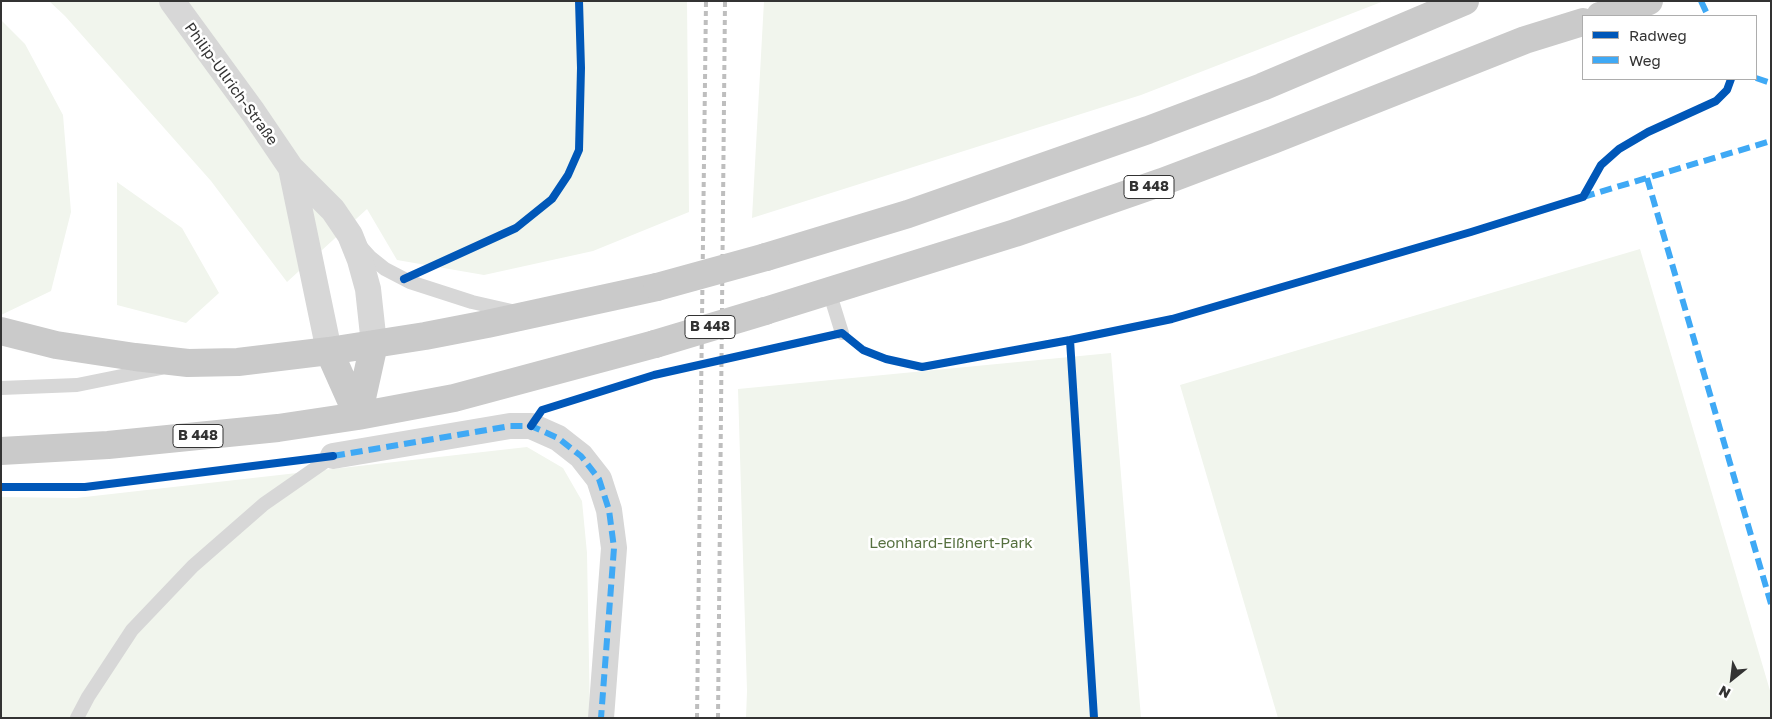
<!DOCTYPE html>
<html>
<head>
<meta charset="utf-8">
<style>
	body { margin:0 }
	#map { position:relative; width:1772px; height:719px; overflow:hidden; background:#fff; font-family:"Golos Text",sans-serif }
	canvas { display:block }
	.frame { position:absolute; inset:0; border:2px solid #333; pointer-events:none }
	.legend { position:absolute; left:1582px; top:15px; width:175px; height:65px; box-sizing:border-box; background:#fff; border:1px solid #adadad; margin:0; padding:6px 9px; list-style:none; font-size:15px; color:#333 }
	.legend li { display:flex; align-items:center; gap:10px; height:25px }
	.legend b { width:25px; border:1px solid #adadad }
	.north { position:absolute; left:1707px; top:654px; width:50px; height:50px; -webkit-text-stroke:4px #fff; paint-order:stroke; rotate:209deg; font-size:14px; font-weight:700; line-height:20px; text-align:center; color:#333 }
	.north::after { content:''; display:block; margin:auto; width:18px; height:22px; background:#333; clip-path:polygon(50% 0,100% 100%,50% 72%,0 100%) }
</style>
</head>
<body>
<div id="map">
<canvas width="1772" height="719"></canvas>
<div class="frame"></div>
<ul class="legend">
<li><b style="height:6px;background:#0057b8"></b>Radweg</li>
<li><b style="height:6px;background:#3fa9f5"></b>Weg</li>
</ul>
<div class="north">N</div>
</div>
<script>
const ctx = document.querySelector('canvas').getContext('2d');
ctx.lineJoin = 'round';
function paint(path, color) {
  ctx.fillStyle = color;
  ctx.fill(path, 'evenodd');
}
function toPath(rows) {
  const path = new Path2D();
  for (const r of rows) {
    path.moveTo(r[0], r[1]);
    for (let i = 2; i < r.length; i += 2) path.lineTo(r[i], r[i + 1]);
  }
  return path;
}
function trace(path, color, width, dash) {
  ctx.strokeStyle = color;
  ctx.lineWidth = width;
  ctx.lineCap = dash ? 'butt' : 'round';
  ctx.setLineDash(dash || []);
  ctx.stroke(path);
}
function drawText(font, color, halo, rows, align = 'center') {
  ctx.font = font + ' "Golos Text",sans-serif';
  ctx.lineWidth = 5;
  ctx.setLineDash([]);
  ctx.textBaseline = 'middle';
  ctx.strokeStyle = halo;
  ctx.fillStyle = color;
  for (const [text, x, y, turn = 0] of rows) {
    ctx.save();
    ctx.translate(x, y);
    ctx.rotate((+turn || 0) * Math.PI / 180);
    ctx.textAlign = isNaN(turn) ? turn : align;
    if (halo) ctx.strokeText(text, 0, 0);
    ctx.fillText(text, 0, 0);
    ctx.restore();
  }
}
paint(toPath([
	[49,1,687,1,689,212,593,251,484,275,397,260,367,209,287,282,211,181,65,16],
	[764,1,1384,1,1141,95,752,218],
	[1,20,25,44,63,115,71,212,51,291,1,315],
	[117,182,182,228,219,293,186,323,117,305],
	[1640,249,1771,694,1771,718,1278,718,1180,385],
	[1111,353,1141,718,746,718,747,691,738,389],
	[527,447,563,468,582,501,587,553,590,718,1,718,1,497,76,498]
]), '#f1f5ed');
trace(toPath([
	[361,247,370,257,385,269,410,282,472,302,516,312],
	[829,291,842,333],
	[1,388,77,385,161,368],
	[77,718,88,697,132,630,193,566,264,504,333,456]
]), '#d7d7d7', 14);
trace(toPath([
	[172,1,253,112,291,168,333,210,350,235,360,260,368,289,374,344],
	[291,168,329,351],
	[333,456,510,426,531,426,558,438,581,456,599,479,609,510,614,548,601,718]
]), '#d7d7d7', 26);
trace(toPath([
	[1600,16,1649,1],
	[766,257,908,214,1148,130,1262,87,1465,1],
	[765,311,1015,233,1162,182,1273,140,1525,40,1583,22],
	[1,331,56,345,135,357,188,363,238,362,329,351,425,336,487,324,657,287],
	[329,351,358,416],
	[358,416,374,344],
	[1,451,108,445,278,428,358,416,454,398,655,344]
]), '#cacaca', 28);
trace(toPath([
	[697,718,706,1],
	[718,718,725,1]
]), '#bebebe', 4, [5, 4]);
trace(toPath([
	[657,287,766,257],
	[655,344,765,311]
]), '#cacaca', 28);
trace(toPath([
	[1701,1,1708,16],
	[1756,78,1771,83],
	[1647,178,1771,604],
	[1583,197,1771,141],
	[333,456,510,426,531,426,558,438,581,456,599,479,609,510,614,548,601,718]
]), '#3fa9f5', 6, [12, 6]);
trace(toPath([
	[404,279,516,228,552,199,568,175,579,150,581,68,579,1],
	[1070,340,1094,718],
	[531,426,542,410,654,375,842,333,863,350,886,359,922,367,1070,340,1172,319,1471,232,1583,197,1601,165,1619,149,1648,132,1716,101,1727,90,1731,79],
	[1,487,85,487,333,456]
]), '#0057b8', 8);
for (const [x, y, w] of [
	[1149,187,50],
	[710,327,50],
	[198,436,50]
]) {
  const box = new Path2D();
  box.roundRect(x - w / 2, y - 11.5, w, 23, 4);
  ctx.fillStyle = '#fff';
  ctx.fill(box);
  trace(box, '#333', 1);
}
drawText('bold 14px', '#333', null, [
	["B 448",1149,187],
	["B 448",710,327],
	["B 448",198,436]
]);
drawText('15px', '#333', '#fff', [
	["Philip-Ullrich-Straße",231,84,54]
]);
drawText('15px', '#56703f', '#fff', [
	["Leonhard-Eißnert-Park",951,543]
]);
</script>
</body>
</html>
